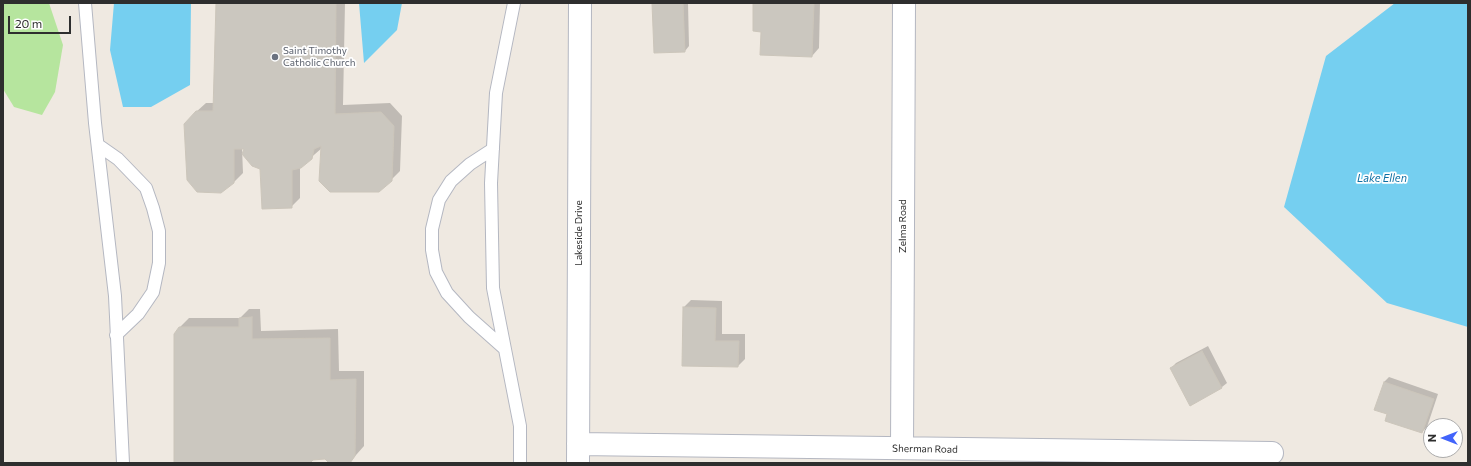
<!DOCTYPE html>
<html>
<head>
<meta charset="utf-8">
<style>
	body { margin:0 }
	#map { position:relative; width:1471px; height:466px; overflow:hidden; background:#efe9e1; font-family:Commissioner,sans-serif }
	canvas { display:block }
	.frame { position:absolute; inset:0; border:4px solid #2e2e2e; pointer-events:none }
	.north { position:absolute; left:1423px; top:418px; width:40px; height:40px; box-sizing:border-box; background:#fff; border:1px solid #ababab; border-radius:50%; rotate:270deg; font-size:11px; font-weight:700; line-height:16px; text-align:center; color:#2e2e2e }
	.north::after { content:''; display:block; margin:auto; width:14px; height:18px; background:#4264fb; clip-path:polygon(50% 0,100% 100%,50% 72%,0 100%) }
	.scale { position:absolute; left:8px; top:16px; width:63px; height:18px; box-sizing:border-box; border:2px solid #2e2e2e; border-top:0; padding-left:5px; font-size:12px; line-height:14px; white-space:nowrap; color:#2e2e2e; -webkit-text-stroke:3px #fff; paint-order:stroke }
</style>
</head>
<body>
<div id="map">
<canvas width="1471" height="466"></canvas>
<div class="frame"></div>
<div class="north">N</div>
<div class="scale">20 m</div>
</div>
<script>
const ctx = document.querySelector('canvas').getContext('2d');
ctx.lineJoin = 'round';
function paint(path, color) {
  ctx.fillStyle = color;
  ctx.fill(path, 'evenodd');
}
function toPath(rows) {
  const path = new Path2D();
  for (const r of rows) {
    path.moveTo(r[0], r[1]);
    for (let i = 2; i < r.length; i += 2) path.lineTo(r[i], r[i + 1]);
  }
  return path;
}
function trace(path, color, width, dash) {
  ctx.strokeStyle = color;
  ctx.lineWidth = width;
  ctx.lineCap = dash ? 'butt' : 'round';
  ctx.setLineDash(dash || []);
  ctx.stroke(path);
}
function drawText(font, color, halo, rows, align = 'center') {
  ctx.font = font + ' Commissioner,sans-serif';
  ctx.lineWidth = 3.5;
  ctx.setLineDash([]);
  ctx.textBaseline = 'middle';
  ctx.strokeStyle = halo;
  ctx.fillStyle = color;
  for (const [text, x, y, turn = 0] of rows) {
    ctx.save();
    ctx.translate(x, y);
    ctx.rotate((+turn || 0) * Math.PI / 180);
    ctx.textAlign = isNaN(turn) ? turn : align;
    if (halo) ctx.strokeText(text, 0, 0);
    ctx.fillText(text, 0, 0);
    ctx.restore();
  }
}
paint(toPath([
	[3,3,49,3,63,45,55,92,42,115,14,107,3,89]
]), '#b6e59e');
paint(toPath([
	[114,3,191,3,190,85,151,107,123,107,110,50],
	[359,3,402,3,397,30,364,63],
	[1395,3,1468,3,1468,327,1387,303,1284,207,1326,56]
]), '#75cff0');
paint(toPath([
	[217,3,345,3,343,105,390,103,402,116,400,171,391,180,322,148,300,167,300,198,291,207,246,148,242,148,243,173,234,182,196,112,206,103,214,103],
	[653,3,688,3,689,46,685,51],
	[754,3,820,3,819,48,812,56,762,31],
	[691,300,722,301,722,334,745,334,745,359,738,366,683,365,684,307],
	[249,309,260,309,261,331,338,329,339,371,364,371,364,446,349,463,330,463,326,458,317,457,308,463,175,463,180,327,189,318,240,318],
	[1208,346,1227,383,1222,387,1190,404,1171,368,1176,363],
	[1389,377,1438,394,1427,427,1422,432,1389,414,1384,382]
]), '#0003');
const building = toPath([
	[216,3,336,3,335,114,381,112,394,126,392,181,379,192,330,192,319,181,321,146,314,149,312,159,301,168,292,170,292,208,262,209,260,169,252,166,242,154,244,149,234,149,234,183,221,193,197,192,187,180,184,124,196,111,213,111,216,3],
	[652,3,683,3,685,52,654,53,652,3],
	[753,3,814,3,812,57,760,55,761,32,753,31,753,3],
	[683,307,716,308,715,341,739,341,738,367,682,366,683,307],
	[252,317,252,339,330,338,330,380,356,379,355,456,350,463,329,463,325,459,313,460,310,463,174,463,174,334,179,327,239,327,239,318,252,317],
	[1202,351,1222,388,1190,406,1170,368,1202,351],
	[1384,382,1434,399,1422,433,1385,421,1387,414,1374,410,1384,382]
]);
paint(building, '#cbc7bf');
trace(building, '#cbc5ba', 1);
const lane = toPath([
	[85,3,95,123,115,296,123,463],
	[514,3,496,93,491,183,493,288,520,426,520,463],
	[98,145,118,159,146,188,153,208,159,231,159,263,153,292,138,314,116,335],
	[493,149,470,164,451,181,439,200,432,229,432,250,436,272,447,293,469,317,505,349]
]);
const street = toPath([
	[578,444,1272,453],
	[902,448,904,3],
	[578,463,580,3]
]);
trace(lane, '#b4b7c1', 14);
trace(street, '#b4b7c1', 24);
trace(lane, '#fff', 12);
trace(street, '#fff', 22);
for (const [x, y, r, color] of [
	[275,57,4,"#6b7280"]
]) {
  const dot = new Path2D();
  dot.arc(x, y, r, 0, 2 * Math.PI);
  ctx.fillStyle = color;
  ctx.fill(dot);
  trace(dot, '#fff', 1.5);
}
drawText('10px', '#5b616d', '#fff', [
	["Saint Timothy",283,51],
	["Catholic Church",283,63]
], 'left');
drawText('10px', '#2e2e2e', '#fff', [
	["Zelma Road",903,226,-90],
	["Lakeside Drive",579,233,-90],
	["Sherman Road",925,449,1]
]);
drawText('italic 11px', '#0d6fa3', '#fff', [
	["Lake Ellen",1382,178]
]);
</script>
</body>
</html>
